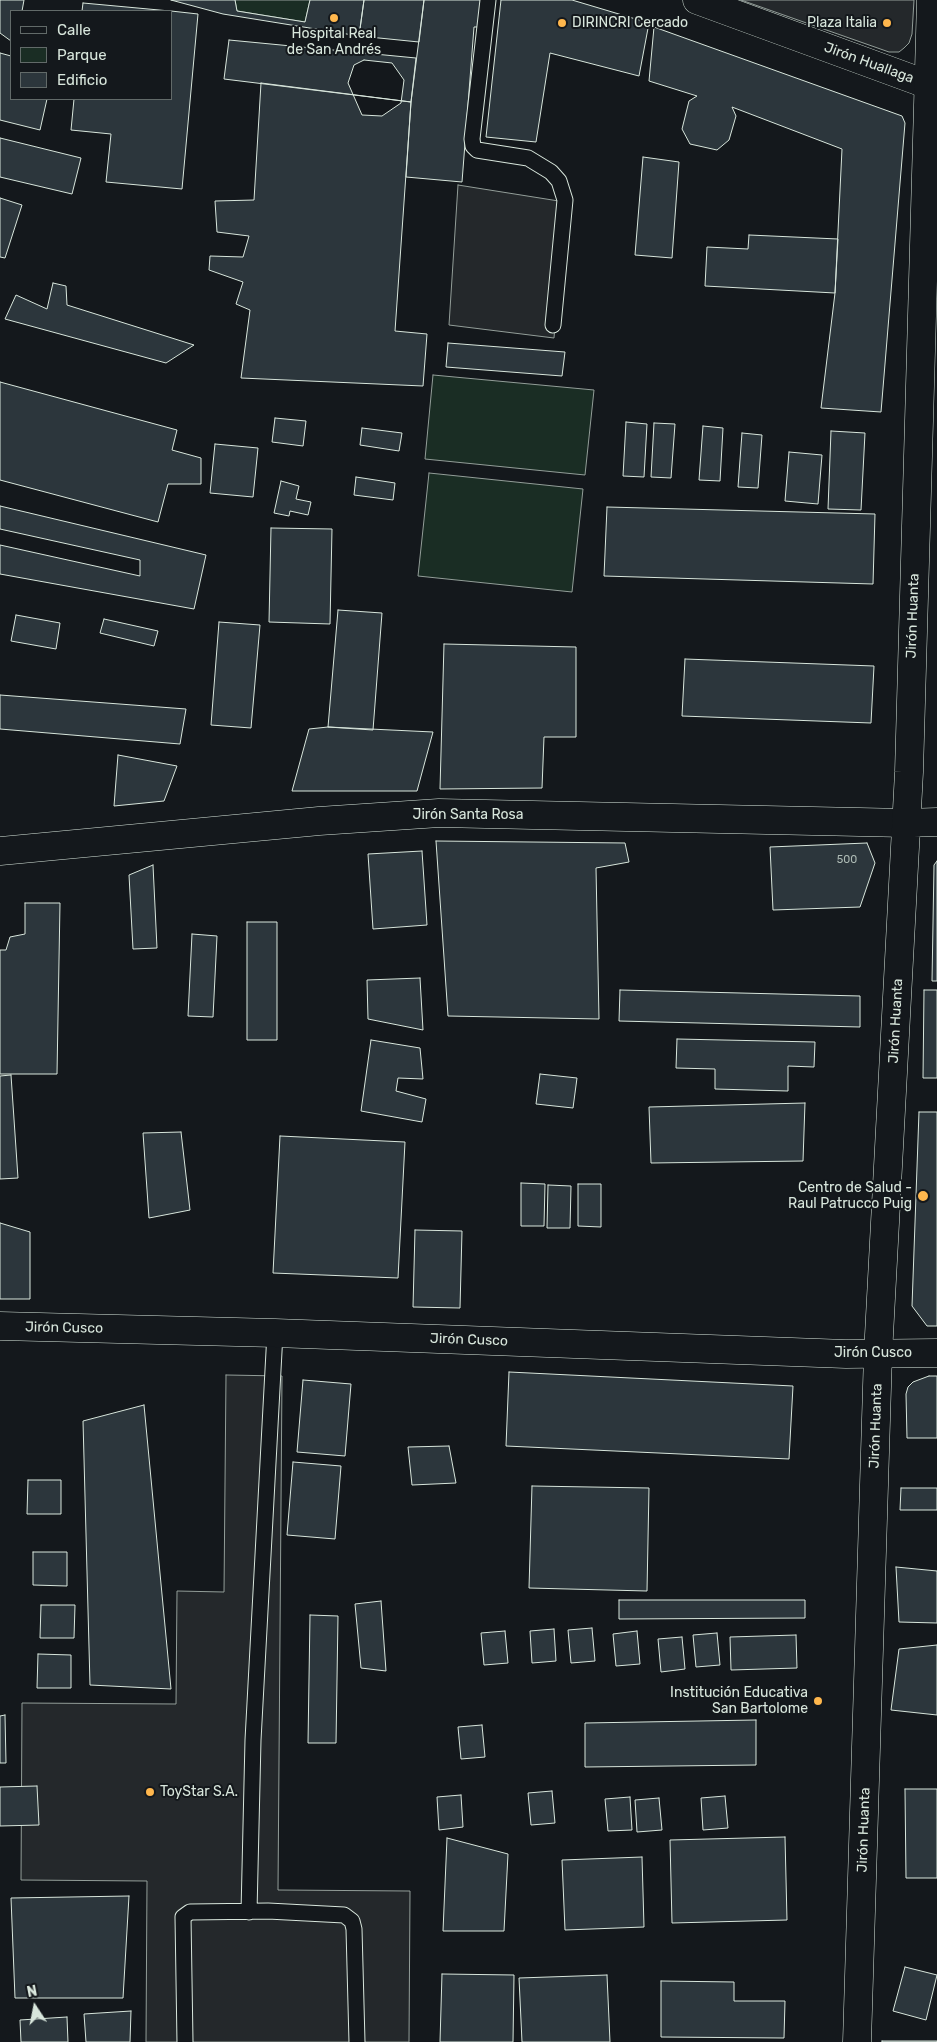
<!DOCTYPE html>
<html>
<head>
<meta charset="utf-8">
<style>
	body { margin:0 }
	#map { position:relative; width:937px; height:2042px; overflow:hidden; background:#14181c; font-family:Rubik,sans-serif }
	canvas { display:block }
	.legend { position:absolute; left:10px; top:10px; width:162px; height:90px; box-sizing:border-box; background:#14181c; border:1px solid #626a69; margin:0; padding:6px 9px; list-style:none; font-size:15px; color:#d8e6dc }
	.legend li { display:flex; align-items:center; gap:10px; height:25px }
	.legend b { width:25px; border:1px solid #626a69 }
	.north { position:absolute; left:10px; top:1982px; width:50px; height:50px; -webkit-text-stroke:4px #14181c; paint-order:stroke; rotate:349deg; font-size:14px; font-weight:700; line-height:20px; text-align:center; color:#d8e6dc }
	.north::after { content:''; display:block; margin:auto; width:18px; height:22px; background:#d8e6dc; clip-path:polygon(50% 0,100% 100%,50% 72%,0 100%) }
</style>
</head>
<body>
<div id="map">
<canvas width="937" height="2042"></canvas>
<ul class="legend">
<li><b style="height:6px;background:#14181c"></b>Calle</li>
<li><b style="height:14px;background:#1a2d24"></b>Parque</li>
<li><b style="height:14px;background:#2c363c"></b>Edificio</li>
</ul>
<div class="north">N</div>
</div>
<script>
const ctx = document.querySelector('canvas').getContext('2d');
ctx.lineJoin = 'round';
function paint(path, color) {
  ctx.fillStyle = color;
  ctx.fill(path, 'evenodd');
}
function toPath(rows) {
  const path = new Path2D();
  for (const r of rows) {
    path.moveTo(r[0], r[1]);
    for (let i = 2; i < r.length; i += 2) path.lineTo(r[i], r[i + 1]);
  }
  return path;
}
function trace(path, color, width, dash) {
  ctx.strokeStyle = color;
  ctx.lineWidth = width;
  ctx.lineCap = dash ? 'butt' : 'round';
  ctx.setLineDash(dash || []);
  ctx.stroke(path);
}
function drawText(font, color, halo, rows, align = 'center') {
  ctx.font = font + ' Rubik,sans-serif';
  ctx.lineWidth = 4;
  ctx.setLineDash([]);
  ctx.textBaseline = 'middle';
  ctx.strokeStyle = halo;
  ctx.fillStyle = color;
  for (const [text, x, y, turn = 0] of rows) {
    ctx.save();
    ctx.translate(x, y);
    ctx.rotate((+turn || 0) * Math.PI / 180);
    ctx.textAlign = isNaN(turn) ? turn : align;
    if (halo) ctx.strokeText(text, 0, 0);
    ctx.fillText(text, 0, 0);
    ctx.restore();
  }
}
const green = toPath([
	[235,0,310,0,305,22,237,11,235,0],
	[433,375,594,390,585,475,425,459,433,375],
	[429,473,583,489,572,592,418,576,429,473]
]);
paint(green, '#1a2d24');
trace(green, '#939e99', 1);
const parking = toPath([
	[741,0,914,0,912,34,909,43,904,48,899,52,889,52,741,0],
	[458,185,565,202,554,338,449,325,458,185],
	[226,1375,282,1376,278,1890,410,1891,409,2042,146,2042,147,1881,21,1880,22,1703,176,1704,177,1591,224,1592,226,1375]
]);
paint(parking, '#24282b');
trace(parking, '#939e99', 1);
const building = toPath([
	[0,0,24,0,22,11,11,11,11,41,0,33,0,0],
	[171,0,235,0,237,11,305,22,310,0,364,0,359,36,223,14,171,0],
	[364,0,424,0,419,42,359,36,364,0],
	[424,0,485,0,482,27,474,27,462,182,406,177,411,102,424,0],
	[501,0,572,0,649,23,639,76,550,53,536,142,486,137,501,0],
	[83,3,170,11,82,11,83,3],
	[171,11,198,14,182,189,106,182,111,134,71,130,74,99,171,99,171,11],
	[654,27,902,116,905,123,881,412,821,408,835,293,842,149,732,107,736,116,729,140,717,150,690,144,682,129,689,101,697,96,649,81,654,27],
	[229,40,416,58,411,102,224,79,229,40],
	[0,53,11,56,11,99,47,99,40,130,0,120,0,53],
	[364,60,392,63,404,80,401,103,382,116,362,115,348,83,354,65,364,60],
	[261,83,411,102,395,331,427,334,423,386,241,378,250,310,236,304,243,282,209,270,210,256,243,257,249,236,217,232,215,201,254,200,261,83],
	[0,138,81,158,72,194,0,177,0,138],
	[643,157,679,162,672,258,635,255,643,157],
	[0,198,22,205,5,258,0,257,0,198],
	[749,235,838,239,835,293,705,286,707,247,748,249,749,235],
	[53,283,66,286,67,305,194,345,166,363,5,319,16,295,47,309,53,283],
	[448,343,565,352,562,376,446,367,448,343],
	[0,382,177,430,172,450,201,458,201,484,168,484,158,522,0,480,0,382],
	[275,418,306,421,303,446,272,442,275,418],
	[626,422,647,424,644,477,623,476,626,422],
	[654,423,675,424,671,478,651,477,654,423],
	[703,426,723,428,720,481,699,480,703,426],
	[362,428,402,433,399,451,360,445,362,428],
	[831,431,865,433,861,510,828,509,831,431],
	[742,433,762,435,758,488,738,487,742,433],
	[215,444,258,448,253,497,210,493,215,444],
	[789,452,822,455,818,504,785,501,789,452],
	[356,477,395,483,393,500,354,495,356,477],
	[281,481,299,486,296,499,311,502,308,515,290,511,289,516,274,513,281,481],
	[0,506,206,555,194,609,0,574,0,545,140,576,140,560,0,529,0,506],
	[607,507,875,514,873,584,604,576,607,507],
	[271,528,332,529,330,624,269,622,271,528],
	[338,610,382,613,373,730,328,727,338,610],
	[16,615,60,623,56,649,11,641,16,615],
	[104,619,158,631,154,646,100,633,104,619],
	[219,622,260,625,251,728,211,725,219,622],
	[444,644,576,647,576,737,544,737,542,788,440,789,444,644],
	[685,659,874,666,871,723,682,716,685,659],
	[0,695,186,709,180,744,0,729,0,695],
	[328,727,433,732,417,791,292,791,309,729,328,727],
	[118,755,177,766,164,801,114,806,118,755],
	[436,841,625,843,629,862,596,868,599,1019,448,1016,436,841],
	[867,843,875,863,860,907,773,910,770,847,867,843],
	[422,851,427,925,373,929,368,854,422,851],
	[937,861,937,981,932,981,934,865,937,861],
	[153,865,157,948,133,949,129,875,153,865],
	[25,903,60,903,57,1074,0,1074,0,950,6,950,10,937,25,934,25,903],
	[247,922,277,922,277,1040,247,1040,247,922],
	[192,934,217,936,213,1017,188,1016,192,934],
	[420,978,423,1030,368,1019,367,980,420,978],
	[620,990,860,996,860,1027,619,1021,620,990],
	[924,990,937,990,937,1078,923,1078,924,990],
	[677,1039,815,1042,814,1067,788,1066,788,1091,715,1089,715,1069,676,1068,677,1039],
	[371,1040,420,1048,423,1079,398,1078,396,1091,426,1099,422,1122,361,1111,371,1040],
	[540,1074,577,1078,573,1108,536,1104,540,1074],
	[11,1075,18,1178,0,1179,0,1076,11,1075],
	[805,1103,803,1161,651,1163,649,1107,805,1103],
	[919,1112,937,1112,937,1326,927,1326,912,1306,919,1112],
	[181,1132,190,1210,149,1218,143,1133,181,1132],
	[280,1136,405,1142,398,1278,273,1273,280,1136],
	[521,1183,545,1184,544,1226,521,1226,521,1183],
	[578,1184,601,1184,601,1227,578,1226,578,1184],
	[548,1185,571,1186,570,1228,547,1228,548,1185],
	[0,1223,30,1232,30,1299,0,1299,0,1223],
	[415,1230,462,1231,460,1308,413,1307,415,1230],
	[509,1372,793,1386,789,1459,506,1446,509,1372],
	[929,1376,937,1376,937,1438,907,1438,906,1394,908,1387,913,1382,929,1376],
	[303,1380,351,1384,345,1456,297,1452,303,1380],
	[144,1405,171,1689,90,1685,83,1421,144,1405],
	[449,1446,456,1483,412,1485,408,1447,449,1446],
	[293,1462,341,1466,335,1539,287,1535,293,1462],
	[28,1480,61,1480,61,1514,27,1514,28,1480],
	[532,1486,649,1488,647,1591,529,1588,532,1486],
	[901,1488,937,1488,937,1510,900,1510,901,1488],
	[33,1552,67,1552,67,1586,33,1585,33,1552],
	[896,1567,937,1571,937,1623,899,1622,896,1567],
	[619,1600,805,1600,805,1618,619,1619,619,1600],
	[381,1601,386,1671,361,1668,355,1604,381,1601],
	[41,1605,75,1605,74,1638,40,1638,41,1605],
	[310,1615,338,1616,336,1743,308,1743,310,1615],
	[592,1628,595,1661,571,1663,568,1630,592,1628],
	[554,1629,556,1661,532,1663,530,1631,554,1629],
	[505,1631,508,1663,484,1665,481,1633,505,1631],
	[637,1631,640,1664,616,1666,613,1634,637,1631],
	[717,1633,720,1665,696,1667,693,1635,717,1633],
	[796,1635,797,1668,731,1670,730,1637,796,1635],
	[682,1637,685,1669,661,1672,658,1639,682,1637],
	[937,1645,937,1715,891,1710,899,1649,937,1645],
	[38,1654,71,1655,71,1688,37,1688,38,1654],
	[5,1715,6,1763,0,1763,0,1716,5,1715],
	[756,1720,756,1765,585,1767,585,1723,756,1720],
	[482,1725,485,1757,461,1759,458,1727,482,1725],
	[37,1786,39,1825,0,1826,0,1787,37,1786],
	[905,1789,937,1789,937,1878,906,1878,905,1789],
	[552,1791,555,1823,531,1825,528,1793,552,1791],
	[461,1795,463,1827,439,1830,437,1797,461,1795],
	[725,1796,728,1828,703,1830,701,1798,725,1796],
	[630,1797,632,1830,608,1831,605,1799,630,1797],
	[659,1798,662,1830,637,1832,635,1800,659,1798],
	[785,1837,787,1920,672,1923,670,1840,785,1837],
	[447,1838,508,1854,504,1931,443,1931,447,1838],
	[642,1857,644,1927,565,1930,562,1860,642,1857],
	[129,1896,123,1998,15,1998,11,1898,129,1896],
	[905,1967,937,1975,926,2020,893,2011,905,1967],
	[442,1974,514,1975,513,2042,440,2042,442,1974],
	[607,1975,610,2042,522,2042,519,1978,607,1975],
	[661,1981,734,1982,734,2001,785,2001,784,2038,661,2037,661,1981],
	[131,2011,130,2042,86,2042,84,2014,131,2011],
	[67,2017,68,2042,21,2042,20,2020,67,2017],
	[882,2041,937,2041,937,2042,882,2042,882,2041]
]);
paint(building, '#2c363c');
trace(building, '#d8e6dc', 1);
const service = toPath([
	[488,0,472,139,473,146,477,150,528,158,551,172,559,181,565,200,553,325],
	[249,1912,253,1740,275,1333],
	[185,2042,183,1917,190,1912,268,1911,344,1915,352,1921,354,1929,357,2042]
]);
const minor = toPath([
	[697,0,929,85],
	[0,851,319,821,439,813,906,823],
	[0,1326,275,1333,846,1354,937,1353]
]);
const tertiary = toPath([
	[906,823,937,822],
	[857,2042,878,1354,909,772,931,0]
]);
trace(service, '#d8e6dc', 17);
trace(minor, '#d8e6dc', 29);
trace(tertiary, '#d8e6dc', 29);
trace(service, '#14181c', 15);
trace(minor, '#14181c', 28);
trace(tertiary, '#14181c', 28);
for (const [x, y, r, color] of [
	[334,18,5,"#ffb74d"],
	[562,23,5,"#ffb74d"],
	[887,23,5,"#ffb74d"],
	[923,1196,6,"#ffb74d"],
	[818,1701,5,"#ffb74d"],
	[150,1792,5,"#ffb74d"]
]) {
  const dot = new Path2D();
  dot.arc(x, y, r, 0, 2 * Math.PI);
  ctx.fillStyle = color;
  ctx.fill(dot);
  trace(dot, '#14181c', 2);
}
drawText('11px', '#adbab4', null, [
	["500",847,860]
]);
drawText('14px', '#d8e6dc', '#14181c', [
	["DIRINCRI Cercado",572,23,"left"],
	["Plaza Italia",877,23],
	["Hospital Real",334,34,"center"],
	["de San Andrés",334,50,"center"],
	["Centro de Salud -",912,1188],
	["Raul Patrucco Puig",912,1204],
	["Institución Educativa",808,1693],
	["San Bartolome",808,1709],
	["ToyStar S.A.",160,1792,"left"]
], 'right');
drawText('14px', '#d8e6dc', '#14181c', [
	["Jirón Huallaga",869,63,20],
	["Jirón Huanta",913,616,-88],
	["Jirón Santa Rosa",468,815],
	["Jirón Huanta",896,1021,-87],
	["Jirón Cusco",64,1328,1],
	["Jirón Cusco",469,1340,2],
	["Jirón Cusco",873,1353],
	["Jirón Huanta",876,1426,-88],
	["Jirón Huanta",864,1830,-88]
]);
</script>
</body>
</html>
